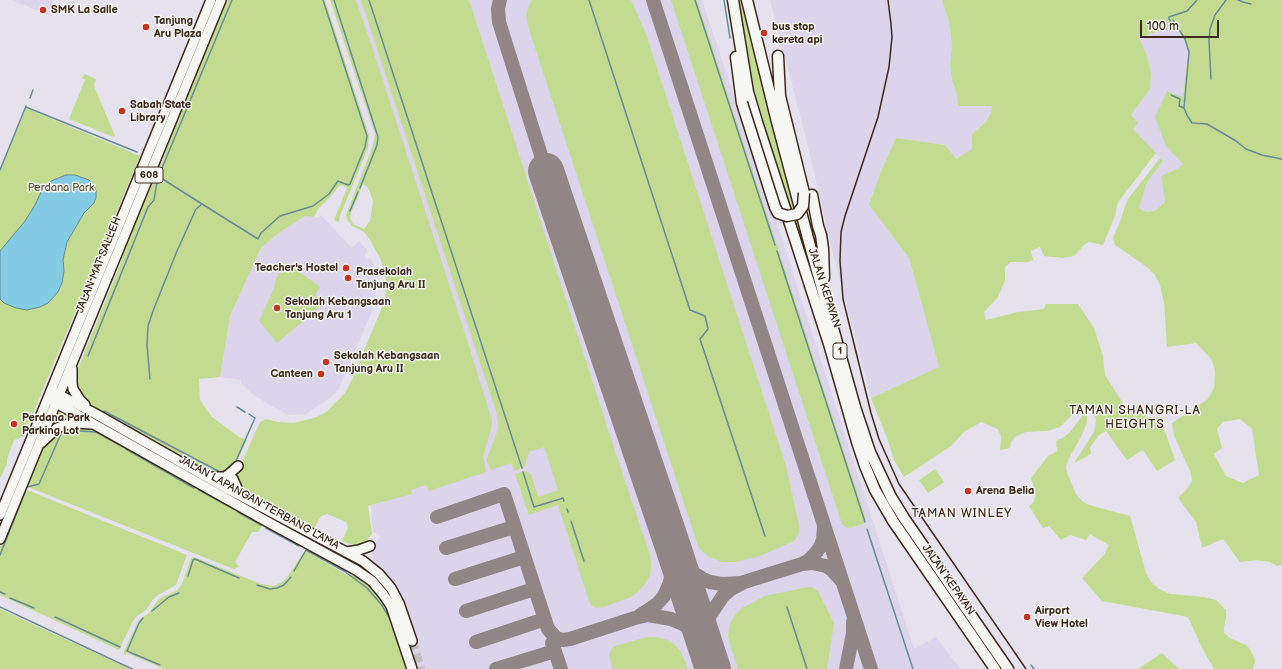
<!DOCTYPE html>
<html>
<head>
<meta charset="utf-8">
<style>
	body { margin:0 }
	#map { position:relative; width:1282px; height:669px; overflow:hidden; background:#e6e2ed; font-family:"Balsamiq Sans",sans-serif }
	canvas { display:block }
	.scale { position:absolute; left:1140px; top:20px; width:79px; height:18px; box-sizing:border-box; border:2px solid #3b2a1e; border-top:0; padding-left:5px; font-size:12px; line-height:14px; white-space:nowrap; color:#3b2a1e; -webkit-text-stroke:3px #f6f6f2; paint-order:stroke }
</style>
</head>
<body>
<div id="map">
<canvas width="1282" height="669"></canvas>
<div class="scale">100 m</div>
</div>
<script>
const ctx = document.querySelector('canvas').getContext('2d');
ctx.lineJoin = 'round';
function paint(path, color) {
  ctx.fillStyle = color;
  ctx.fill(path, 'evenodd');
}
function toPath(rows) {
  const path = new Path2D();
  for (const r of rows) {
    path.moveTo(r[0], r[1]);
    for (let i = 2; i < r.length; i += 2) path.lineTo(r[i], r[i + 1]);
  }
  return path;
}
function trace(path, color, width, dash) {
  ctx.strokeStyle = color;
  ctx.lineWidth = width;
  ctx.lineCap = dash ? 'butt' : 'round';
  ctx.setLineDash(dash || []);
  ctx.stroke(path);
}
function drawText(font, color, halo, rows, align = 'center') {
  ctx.font = font + ' "Balsamiq Sans",sans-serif';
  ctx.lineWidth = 3;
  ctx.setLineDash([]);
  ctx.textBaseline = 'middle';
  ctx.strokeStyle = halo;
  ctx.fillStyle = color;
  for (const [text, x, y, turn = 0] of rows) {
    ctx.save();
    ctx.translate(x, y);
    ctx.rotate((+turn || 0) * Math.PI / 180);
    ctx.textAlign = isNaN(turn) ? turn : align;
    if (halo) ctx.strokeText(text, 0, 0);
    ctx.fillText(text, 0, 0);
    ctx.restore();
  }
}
paint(toPath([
	[12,0,54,0,48,15],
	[348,0,702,0,778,227,914,649,936,637,960,669,414,669,405,643,414,640,384,573,376,565,372,554,374,545,380,536,373,532,371,506,406,494,404,484,474,460],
	[770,0,942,0,949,22,952,45,950,66,952,80,957,95,958,105,992,106,991,113,985,123,972,134,972,149,955,159,945,145,896,138,881,171,869,205,909,258,939,367,871,398,831,246,806,138],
	[1175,25,1184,40,1188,52,1183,98,1166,146,1183,164,1178,169,1161,176,1165,202,1155,211,1146,212,1139,208,1147,182,1163,161,1133,129,1131,115,1150,89,1151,73,1147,56,1139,38],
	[321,215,352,248,359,241,367,250,364,257,368,259,370,257,375,268,376,297,373,309,339,389,330,398,306,414,288,415,253,395,241,383,241,380,220,377,230,316,261,248,280,232,305,216,318,218]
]), '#dbd4ea');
paint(toPath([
	[226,0,325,0,369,135,368,148,340,216,339,222,334,220,347,188,342,185,338,187,333,194,318,209,314,217,305,216,280,232,261,248,230,316,220,377,199,379,200,400,212,417,239,437,247,440,234,468,219,475,208,471,122,425,115,419,89,404,82,398,76,390,75,380,77,371,120,265,132,227,154,175,162,162,168,145,173,127],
	[330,0,356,0,373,50,461,321,492,420,492,426,483,456,486,472,429,491,426,485,411,490,412,494,368,506,372,534,364,544,356,546,342,541,348,528,346,522,327,514,321,516,314,528,309,529,240,490,236,480,237,473,260,422,266,419,278,422,293,423,314,418,326,412,345,393,351,382,385,300,386,282,381,260,370,240,364,232,352,226,347,220,346,215,373,145,375,134],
	[363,184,367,187,370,192,373,202,370,221,364,229,353,224,350,218,351,213],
	[361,0,469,0,616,454,650,555,651,565,650,575,645,584,639,591,631,597,604,607,596,608,592,606,589,601,558,505,529,515,515,474,526,471,531,474,538,497,558,490,544,447,529,452,525,467,514,471,511,463,491,470,487,462,487,458,498,429,498,421,496,411],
	[531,0,631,0,646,34,786,466,799,525,799,533,795,540,792,542,760,556,735,562,722,562,709,557,700,549,698,546,528,26,526,15],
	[671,0,697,0,866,519,863,524,859,525,850,528,846,527,842,524],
	[739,0,744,0,829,326,784,189,754,92],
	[942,0,1282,0,1282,565,1277,566,1270,562,1256,560,1240,562,1223,539,1202,548,1196,522,1178,498,1188,488,1192,480,1190,471,1174,436,1172,423,1208,399,1214,388,1215,372,1212,360,1196,343,1167,347,1164,303,1160,285,1155,275,1147,267,1115,245,1113,238,1121,219,1125,206,1128,199,1160,158,1163,161,1147,182,1139,208,1146,212,1155,211,1165,202,1161,176,1177,169,1183,164,1166,146,1155,117,1167,91,1183,97,1188,52,1184,40,1175,25,1139,38,1147,56,1151,73,1150,89,1131,115,1138,123,1133,129,1156,153,1118,202,1115,216,1103,245,1089,242,1084,245,1074,256,1063,258,1044,256,1040,247,1031,251,1033,260,1028,262,1011,262,1005,267,1005,281,998,297,984,312,986,320,1018,312,1044,309,1046,304,1078,304,1094,328,1103,356,1105,375,1126,408,1138,406,1146,417,1162,417,1164,429,1175,460,1157,471,1143,450,1127,460,1106,431,1099,435,1094,442,1090,447,1091,454,1074,463,1094,432,1096,421,1094,407,1089,404,1082,405,1060,427,1047,431,1026,432,1015,437,1011,442,1010,448,1000,450,1001,437,998,429,981,422,964,432,951,446,904,477,894,460,887,438,871,398,939,367,909,258,869,205,881,171,896,138,945,145,956,159,972,149,972,134,985,123,991,113,992,106,958,106,957,95,952,80,950,66,952,45,949,22],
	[1240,419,1252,429,1259,475,1243,483,1226,476,1214,454,1222,448,1217,429,1223,422],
	[85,74,96,79,96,80,94,83,94,86,115,136,113,137,69,119,85,80,82,78],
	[26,108,140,156,34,411,23,437,14,440,7,459,7,463,1,477,0,477,0,171],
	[286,262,320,287,315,295,327,301,277,343,259,321,274,288,276,278],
	[58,408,76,419,47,434],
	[1083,415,1085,415,1087,417,1087,421,1082,435,1068,460,1066,466,1067,473,1076,494,1083,502,1089,505,1130,516,1146,573,1151,582,1159,589,1170,594,1204,597,1216,600,1226,610,1226,618,1224,627,1224,633,1230,638,1246,645,1250,649,1253,655,1255,661,1253,669,1214,669,1202,648,1188,617,1102,601,1082,578,1104,555,1109,545,1090,534,1086,540,1070,535,1061,540,1049,526,1043,528,1029,506,1033,503,1035,497,1035,489,1031,478,1048,456,1057,451,1056,441,1064,437,1070,432],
	[80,426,95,431,104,435,262,524,263,525,258,532,252,532,235,562,239,566,238,567,234,569,231,568,28,487,27,483,41,450,48,441,62,429],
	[866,455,886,498,906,531,1004,669,1001,669,905,531,885,499,876,480],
	[935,469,944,482,928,493,919,480],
	[27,490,187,555,176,585,158,595,153,599,146,610,136,617,133,621,119,650,0,595,0,547,23,492,24,491],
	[229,493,356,562,351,562,265,517,228,495],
	[305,550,348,576,354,575,369,585,387,607,408,669,164,669,127,653,126,655,124,655,124,651,137,623,140,619,149,613,157,601,162,597,176,591,179,588,182,584,191,558,194,557,261,584,274,586,282,582,286,579],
	[808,587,812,587,818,591,834,623,827,669,738,669,730,645,728,635,730,624,735,615,742,608,765,596],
	[0,609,130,669,0,669],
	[647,637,655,637,668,640,674,644,681,652,688,669,613,669,609,655,612,648,615,646],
	[1162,653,1179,669,1138,669]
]), '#c2db91');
const water = toPath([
	[66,175,75,175,89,180,94,185,96,191,96,198,94,203,84,213,67,242,63,260,64,271,62,283,58,292,48,303,40,307,27,310,16,308,4,303,0,299,0,251,25,221,35,205,42,190,51,181,66,175]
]);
paint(water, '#84cbe5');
trace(water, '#678b95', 1);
trace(toPath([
	[334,0,378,137,377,145,360,188],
	[369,0,522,468],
	[589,0,690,310,705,316,708,329,700,339,765,536],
	[695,0,775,245],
	[724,0,730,38],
	[1238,0,1243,2,1251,4],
	[1173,20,1185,39,1189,52,1184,108,1187,115,1192,123,1207,124,1236,141,1246,149,1262,155,1282,159],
	[1175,28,1169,19,1169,17,1187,11,1197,0],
	[1211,79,1209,41,1210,29,1215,15,1226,0],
	[1171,95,1180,99,1179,106,1184,108],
	[30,98,33,90],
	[26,107,137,152],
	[0,170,26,106],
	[202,204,161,178,160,173,232,0],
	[350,211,358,192],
	[777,251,865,522],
	[88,356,148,207,154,200,157,182,161,178],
	[150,379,147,345,148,326,153,311,177,251,196,209,202,204,258,239,261,233,280,216,313,206,329,194,338,181,348,185,350,184,365,147,367,136,323,0],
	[237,407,245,412],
	[104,411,220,472,227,470],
	[75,427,80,431,96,432,123,447],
	[126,449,194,488],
	[235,463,255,418,249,414],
	[523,472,534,507,563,498,564,501],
	[27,487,39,484,63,429],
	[199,490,234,509],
	[567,509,568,512],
	[238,512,261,525],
	[571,521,584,561],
	[266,528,299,546],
	[867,529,913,669],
	[0,555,25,492],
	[294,571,306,550,344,571,367,588,381,604,391,620],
	[188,576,193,560,195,559,239,578],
	[257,585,270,589,277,588,284,585,291,577],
	[0,592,5,594],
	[10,598,34,608],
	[0,607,132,669],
	[787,607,807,669],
	[152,611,169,597,179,593],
	[55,617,120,647],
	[143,618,139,623,127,651,160,665],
	[1031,665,1034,669]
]), '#678b95', 1.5);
trace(toPath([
	[500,0,498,9,499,22,546,171],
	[653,0,871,669],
	[437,517,504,494,548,629,556,638,562,640,570,639,635,618,648,615,671,619,683,624,694,633,705,646],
	[446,548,514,527],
	[674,550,680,560,687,567,695,574,703,579,710,582,722,584,740,583],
	[802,564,812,563,826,566,832,570,841,580],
	[455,579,524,557],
	[466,611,534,589],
	[639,616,657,604,664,596,669,585,673,571,674,550],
	[476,642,545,619],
	[552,643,561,669],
	[705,646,706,630,710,615,723,596,731,589,744,582,802,564,809,560,815,554,820,547,823,540,824,527],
	[496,669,555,651],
	[846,669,853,633,853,622]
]), '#908686', 14);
trace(toPath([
	[546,171,674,550,713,669]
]), '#908686', 36);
trace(toPath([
	[412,641,421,669]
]), '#c4bdc4', 9, [9, 4.5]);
const major = toPath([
	[72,369,72,383,73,389,80,400,85,405],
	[54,392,94,413,228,489,363,561,379,574,391,588,399,603,412,641],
	[51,400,266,521,356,570,372,581,383,594,391,606,412,669],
	[41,443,57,428,65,425,74,423,92,424],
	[209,477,225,477,229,474,238,466],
	[233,479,240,495],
	[0,515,211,0],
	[0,539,221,0],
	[346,552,359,550,370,546]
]);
const highway = toPath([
	[733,0,748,92,757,122,829,344,857,442,865,466,875,490,893,521,995,669],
	[747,0,777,122,809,242,855,407,870,452,891,497,904,518,1008,669],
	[778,56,780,96,804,193],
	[736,57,742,103],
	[812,195,818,226,821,235,823,249,824,278]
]);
trace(major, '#3b2a1e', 12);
trace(highway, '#3b2a1e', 13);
trace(major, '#f6f6f2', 9);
trace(highway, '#f6f6f2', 10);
trace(toPath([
	[888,0,891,24,892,37,889,67,878,117,845,216,841,232,840,261,843,299,871,413,879,439,899,484,1026,669]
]), '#3b2a1e', 1.5);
const highwayBridge = toPath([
	[742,103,775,207,778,213,787,216,797,214,803,206,804,193]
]);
trace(highwayBridge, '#3b2a1e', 13, []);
trace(highwayBridge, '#f6f6f2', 10);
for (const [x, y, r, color] of [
	[43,10,4,"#c8321e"],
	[146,27,4,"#c8321e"],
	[764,33,4,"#c8321e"],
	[122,111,4,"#c8321e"],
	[346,268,4,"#c8321e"],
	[348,278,4,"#c8321e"],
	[277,308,4,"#c8321e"],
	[326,362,4,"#c8321e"],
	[321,374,4,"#c8321e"],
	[14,424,4,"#c8321e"],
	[968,491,4,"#c8321e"],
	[1027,617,4,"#c8321e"]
]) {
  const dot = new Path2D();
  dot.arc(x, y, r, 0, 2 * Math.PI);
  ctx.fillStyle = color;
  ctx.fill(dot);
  trace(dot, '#f6f6f2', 1.5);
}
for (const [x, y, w] of [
	[149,175,28],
	[840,351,14]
]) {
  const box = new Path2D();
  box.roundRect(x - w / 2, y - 8, w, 16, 3);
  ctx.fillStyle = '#f6f6f2';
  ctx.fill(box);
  trace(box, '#3b2a1e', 1);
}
drawText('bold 10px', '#3b2a1e', null, [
	["608",149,175],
	["1",840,351]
]);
drawText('bold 11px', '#3b2a1e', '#f6f6f2', [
	["SMK La Salle",51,10],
	["Tanjung",154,21],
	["Aru Plaza",154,34],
	["bus stop",772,27],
	["kereta api",772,40],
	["Sabah State",130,105],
	["Library",130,118],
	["Teacher's Hostel",338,268,"right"],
	["Prasekolah",356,272],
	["Tanjung Aru II",356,285],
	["Sekolah Kebangsaan",285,302],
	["Tanjung Aru 1",285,315],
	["Sekolah Kebangsaan",334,356],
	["Tanjung Aru II",334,369],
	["Canteen",313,374,"right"],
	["Perdana Park",22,418],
	["Parking Lot",22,431],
	["Arena Belia",976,491],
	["Airport",1035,611],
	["View Hotel",1035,624]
], 'left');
drawText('11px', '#5d563b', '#f6f6f2', [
	["Perdana Park",61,188]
]);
drawText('11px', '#3b2a1e', '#f6f6f2', [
	["JALAN MAT SALLEH",99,265,-68],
	["JALAN KEPAYAN",824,288,72],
	["JALAN LAPANGAN TERBANG LAMA",259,503,29],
	["JALAN KEPAYAN",948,580,55]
]);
ctx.letterSpacing = '1px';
drawText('12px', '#3b2a1e', '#f6f6f2', [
	["TAMAN SHANGRI-LA",1135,411],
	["HEIGHTS",1135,425],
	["TAMAN WINLEY",962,514]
]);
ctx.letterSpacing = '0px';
</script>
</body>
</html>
